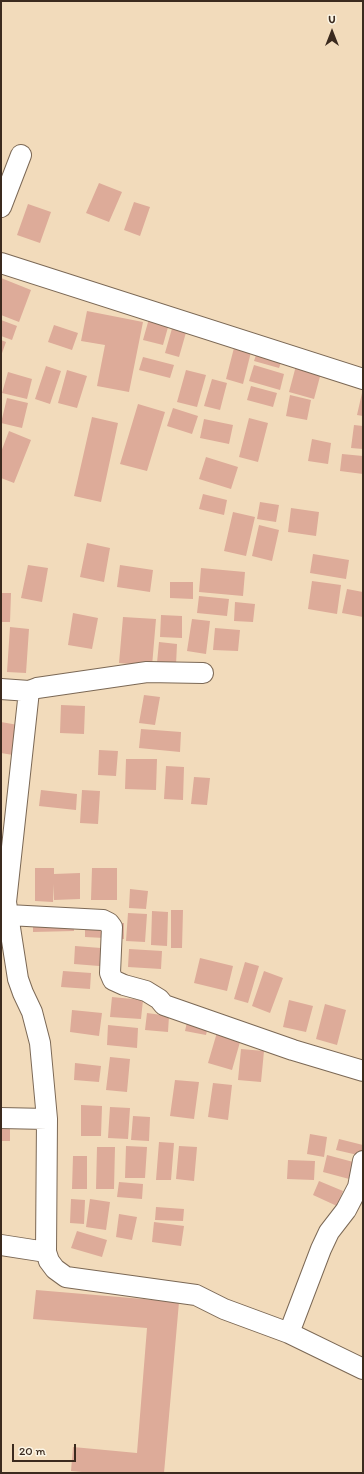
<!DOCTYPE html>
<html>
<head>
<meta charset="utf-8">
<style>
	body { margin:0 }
	#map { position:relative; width:364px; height:1474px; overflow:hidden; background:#f2dbbb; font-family:Itim,sans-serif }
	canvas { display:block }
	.frame { position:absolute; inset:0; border:2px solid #3b2a1e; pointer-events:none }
	.north { position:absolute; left:312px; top:12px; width:40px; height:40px; -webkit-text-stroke:3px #fcf5e5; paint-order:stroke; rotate:0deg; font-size:11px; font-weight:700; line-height:16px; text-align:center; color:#3b2a1e }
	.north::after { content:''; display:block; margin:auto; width:14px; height:18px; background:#3b2a1e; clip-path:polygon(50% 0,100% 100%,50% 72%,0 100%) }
	.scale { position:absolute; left:12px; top:1444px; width:64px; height:18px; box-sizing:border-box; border:2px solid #3b2a1e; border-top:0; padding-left:5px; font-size:12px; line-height:14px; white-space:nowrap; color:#3b2a1e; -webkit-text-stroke:3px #fcf5e5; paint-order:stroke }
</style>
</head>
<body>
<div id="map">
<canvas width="364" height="1474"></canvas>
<div class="frame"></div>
<div class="north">U</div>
<div class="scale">20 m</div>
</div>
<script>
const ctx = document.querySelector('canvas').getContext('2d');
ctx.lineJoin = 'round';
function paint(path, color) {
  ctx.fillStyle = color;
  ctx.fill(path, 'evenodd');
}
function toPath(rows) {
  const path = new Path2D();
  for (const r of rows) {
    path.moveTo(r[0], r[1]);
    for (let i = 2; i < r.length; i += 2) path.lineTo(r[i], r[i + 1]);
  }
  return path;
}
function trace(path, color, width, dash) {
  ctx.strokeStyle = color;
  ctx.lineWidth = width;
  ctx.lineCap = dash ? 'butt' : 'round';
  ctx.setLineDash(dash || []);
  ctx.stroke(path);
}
paint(toPath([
	[99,183,122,192,109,222,86,213],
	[134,202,150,207,140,236,124,230],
	[28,204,51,212,40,243,17,235],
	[1,278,31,290,19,322,1,315],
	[87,311,143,322,129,392,97,386,105,345,81,341],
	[150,315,170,320,163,345,143,340],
	[1,320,17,326,12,340,1,336],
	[54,325,78,333,72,350,48,342],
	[173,325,187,329,179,357,165,353],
	[1,340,6,342,1,356],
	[235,344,252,348,243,384,226,379],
	[258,349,283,357,279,368,254,361],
	[143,357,174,365,170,378,139,370],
	[297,362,322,369,314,399,289,392],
	[254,365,284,374,280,390,249,381],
	[46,366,61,371,50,404,35,399],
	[67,370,87,376,77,408,58,403],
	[186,370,206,375,197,407,177,402],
	[8,372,32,379,27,399,2,393],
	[212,379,227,383,220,410,204,406],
	[251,386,277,393,273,407,247,400],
	[362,393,363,393,363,416,357,415],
	[290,395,311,400,307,420,286,416],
	[7,398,28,403,22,428,1,423],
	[138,404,165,412,147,471,120,464],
	[173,408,198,416,192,434,167,426],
	[92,417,118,423,101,502,74,496],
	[249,418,268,423,258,462,239,457],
	[204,419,233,425,229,444,200,438],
	[354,425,363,426,363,449,351,448],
	[9,431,31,440,14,483,1,478,1,452],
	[312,439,331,443,328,464,308,461],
	[342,454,363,456,363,474,340,471],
	[206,457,238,467,231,489,199,479],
	[203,494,227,500,224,515,199,509],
	[260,502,279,505,276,522,257,519],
	[291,508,319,512,316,536,288,532],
	[233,512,255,517,246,556,224,551],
	[259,525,279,530,272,561,252,556],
	[87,543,110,548,104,582,80,577],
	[313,554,349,560,346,579,310,573],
	[28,565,48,568,42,602,21,598],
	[120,565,153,570,150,592,117,587],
	[201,568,245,572,243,596,199,592],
	[312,581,341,585,337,614,308,609],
	[170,582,193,582,193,599,170,598],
	[347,589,363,592,363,617,342,613],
	[1,593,11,593,10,622,1,622],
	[199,596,229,599,227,616,197,613],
	[235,602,255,604,253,622,234,621],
	[73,613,98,618,92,649,68,645],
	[161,615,182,616,182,638,160,637],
	[123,617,156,619,152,666,119,663],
	[192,619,210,621,206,654,187,651],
	[10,627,29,629,26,673,7,672],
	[215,628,240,630,238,651,213,650],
	[159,642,177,644,176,665,157,663],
	[144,695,160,697,155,725,139,723],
	[61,705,85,706,84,734,60,733],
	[1,722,18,725,13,755,1,753],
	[141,729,181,732,180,752,139,748],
	[99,750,118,751,116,776,98,775],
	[126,759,157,759,156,790,125,789],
	[166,766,184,767,183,800,164,799],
	[194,777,210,778,207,805,191,804],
	[41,790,77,794,76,810,39,806],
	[82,790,100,791,98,824,80,823],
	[35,868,54,868,54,874,80,873,80,899,54,900,54,884,53,902,35,901],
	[92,868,117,868,117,900,91,900],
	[130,889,148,891,146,909,129,908],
	[33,909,73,909,74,931,33,932],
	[171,910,183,910,182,948,171,948],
	[152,911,168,912,167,946,151,945],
	[128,913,147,914,145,942,126,941],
	[85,922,124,923,124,939,85,937],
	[75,946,114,949,112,967,74,964],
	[129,949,162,951,161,969,128,967],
	[200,958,233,966,227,991,194,983],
	[245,962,259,966,248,1003,234,999],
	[63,971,91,973,90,989,61,987],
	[264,971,283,978,270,1013,252,1006],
	[112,997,143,1000,141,1019,110,1017],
	[289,1000,313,1006,306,1032,283,1027],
	[325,1004,346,1010,337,1045,316,1039],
	[190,1009,211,1013,206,1035,185,1031],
	[72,1010,102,1013,99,1036,70,1032],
	[147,1013,169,1016,168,1032,145,1030],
	[108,1025,138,1028,137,1048,107,1045],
	[218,1029,242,1035,232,1070,208,1063],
	[241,1049,264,1051,261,1082,238,1080],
	[110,1057,130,1059,127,1092,106,1090],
	[75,1063,101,1066,99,1082,74,1080],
	[175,1080,199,1082,194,1119,170,1116],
	[213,1083,232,1085,228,1120,208,1117],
	[81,1105,102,1106,101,1136,81,1136],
	[110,1107,130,1108,128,1139,108,1138],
	[133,1116,150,1117,149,1141,131,1140],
	[10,1123,10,1141,1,1141,1,1124],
	[310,1134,327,1137,324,1157,307,1154],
	[339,1139,363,1145,362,1156,336,1150],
	[159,1142,174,1143,171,1180,156,1180],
	[126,1146,147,1147,145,1178,125,1178],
	[179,1146,197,1147,194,1181,176,1179],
	[97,1147,115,1147,114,1189,96,1189],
	[327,1155,357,1163,353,1180,323,1172],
	[73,1156,87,1156,87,1189,72,1189],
	[288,1160,315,1161,314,1180,287,1179],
	[319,1181,343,1191,337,1206,313,1195],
	[119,1182,143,1184,142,1199,117,1197],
	[71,1199,85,1200,84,1224,70,1223],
	[90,1199,110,1202,106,1230,86,1227],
	[156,1207,184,1209,183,1221,155,1220],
	[119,1214,137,1217,132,1240,116,1237],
	[154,1222,184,1226,181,1246,152,1242],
	[77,1231,107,1240,102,1257,71,1248],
	[36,1290,179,1302,164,1473,93,1473,71,1471,73,1447,137,1453,147,1328,33,1319]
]), '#ddab99');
const minor = toPath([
	[1,207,21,155],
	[1,263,363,379],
	[1,689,29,691,6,902,18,979,23,993,32,1012,40,1043,47,1119,46,1252,49,1261,55,1269,66,1277,196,1295,224,1309,289,1333,363,1369],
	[29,691,37,688,147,672,203,673],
	[8,915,103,920,109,923,112,927,110,973,113,980,124,985,146,991,159,999,164,1005,293,1050,363,1071],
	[1,1118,47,1119],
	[1,1245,46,1252],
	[289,1333,321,1249,329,1232,346,1210,358,1187,363,1161]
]);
trace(minor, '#7b6855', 22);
trace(minor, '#fff', 20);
</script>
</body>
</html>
